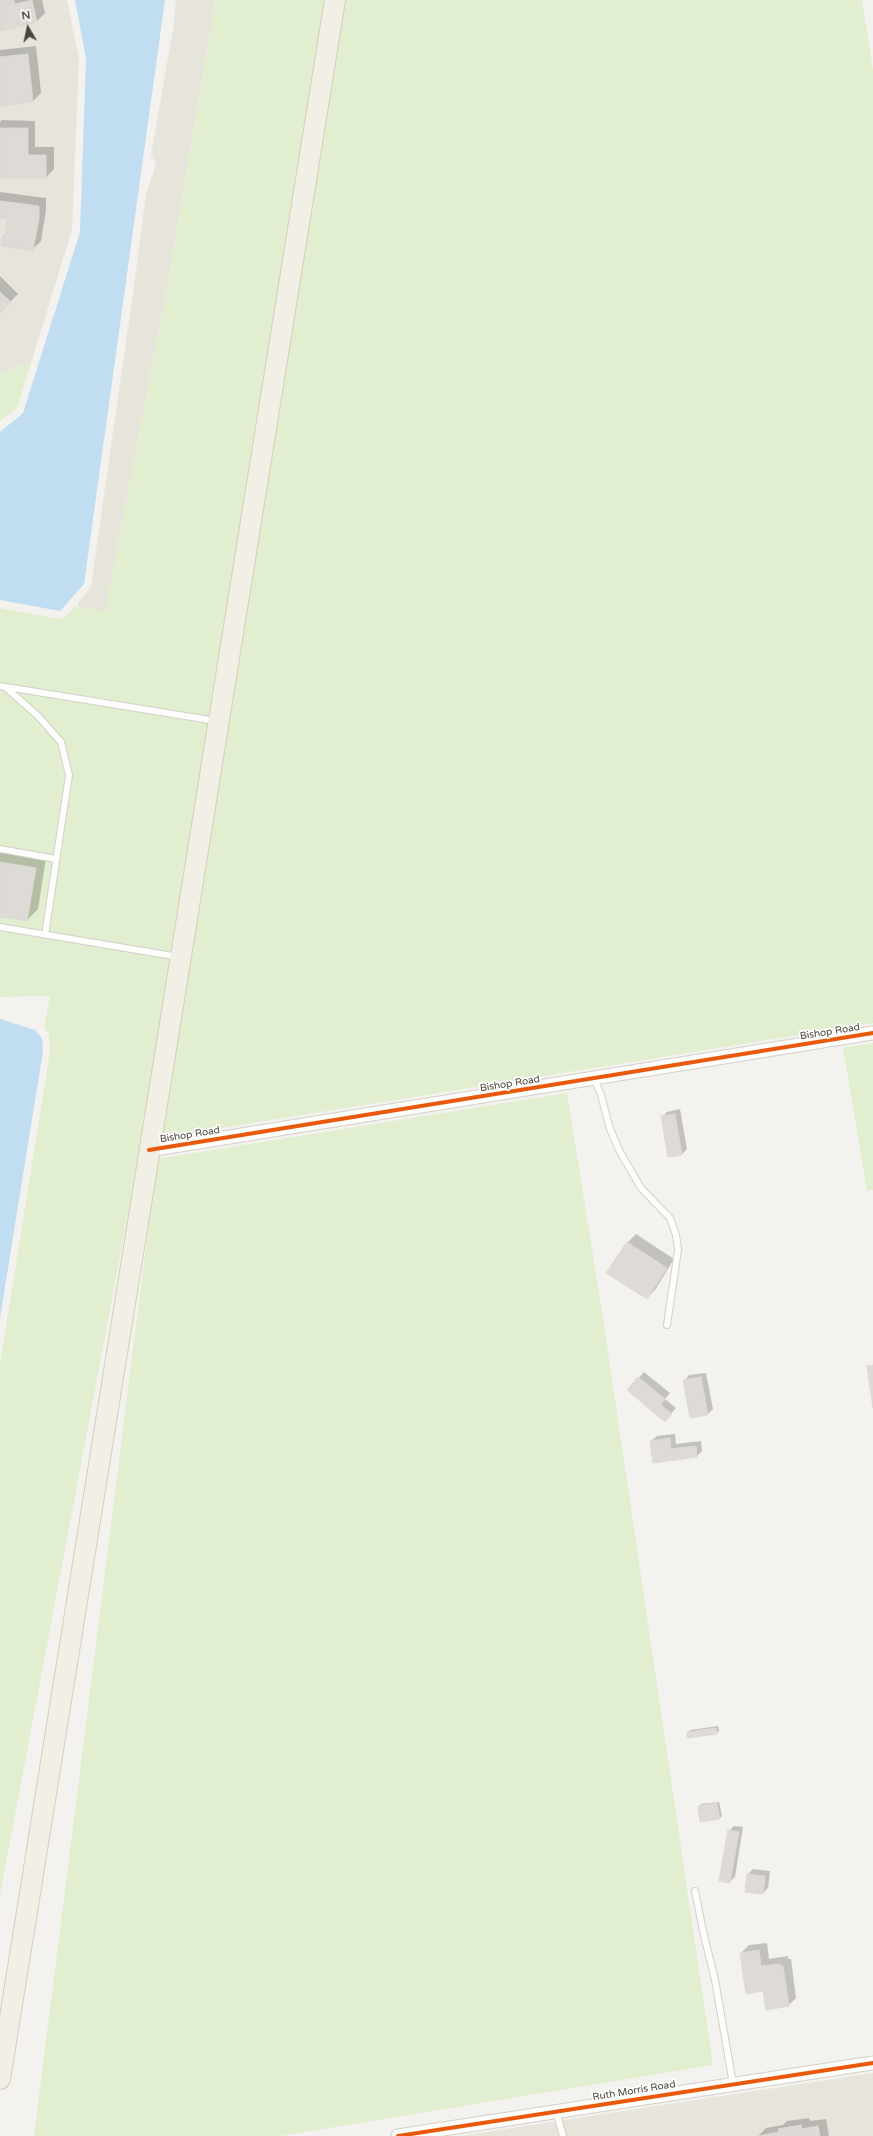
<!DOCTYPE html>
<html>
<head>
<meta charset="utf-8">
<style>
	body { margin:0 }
	#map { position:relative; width:873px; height:2136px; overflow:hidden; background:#f4f2ee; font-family:"Varela Round",sans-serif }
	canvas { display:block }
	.north { position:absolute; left:8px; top:8px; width:40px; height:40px; -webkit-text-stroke:3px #fff; paint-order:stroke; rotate:351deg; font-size:11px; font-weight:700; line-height:16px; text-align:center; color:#4b4439 }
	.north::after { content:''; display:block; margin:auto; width:14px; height:18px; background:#4b4439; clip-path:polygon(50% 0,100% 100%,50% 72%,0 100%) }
</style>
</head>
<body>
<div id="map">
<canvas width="873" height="2136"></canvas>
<div class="north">N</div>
</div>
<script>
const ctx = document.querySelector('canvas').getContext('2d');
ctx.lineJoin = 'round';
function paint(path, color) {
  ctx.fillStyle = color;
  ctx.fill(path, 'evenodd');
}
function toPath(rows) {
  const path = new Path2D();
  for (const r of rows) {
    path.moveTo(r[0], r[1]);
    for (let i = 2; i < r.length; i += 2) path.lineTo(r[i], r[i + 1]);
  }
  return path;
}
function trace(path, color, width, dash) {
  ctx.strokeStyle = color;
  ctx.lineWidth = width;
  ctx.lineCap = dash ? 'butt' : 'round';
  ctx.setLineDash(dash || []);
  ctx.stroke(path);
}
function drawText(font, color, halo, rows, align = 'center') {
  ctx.font = font + ' "Varela Round",sans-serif';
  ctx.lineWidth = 3.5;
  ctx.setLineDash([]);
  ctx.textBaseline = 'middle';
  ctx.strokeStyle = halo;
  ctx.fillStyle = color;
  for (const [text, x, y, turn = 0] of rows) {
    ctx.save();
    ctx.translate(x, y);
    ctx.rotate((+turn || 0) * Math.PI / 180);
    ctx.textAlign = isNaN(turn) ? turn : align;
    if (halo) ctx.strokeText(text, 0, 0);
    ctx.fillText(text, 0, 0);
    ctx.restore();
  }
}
paint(toPath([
	[0,0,67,0,79,59,72,230,31,363,0,373],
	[176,0,216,0,164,305,105,613,78,606,79,602,91,586,133,293,146,194,156,164,151,155,174,23],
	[873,2073,873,2136,460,2136]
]), '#e7e4dc');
paint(toPath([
	[216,0,326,0,142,1141,139,1142,140,1150,0,1895,0,1364,50,1052,49,1034,44,1028,50,996,0,997,0,608,59,619,65,617,75,606,105,612,164,305],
	[344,0,862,0,873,70,873,1023,160,1138],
	[31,363,17,408,0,421,0,373],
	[873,1043,873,1190,867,1191,843,1048],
	[567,1093,603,1318,713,2065,280,2136,34,2136,157,1159]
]), '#e1eecf');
paint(toPath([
	[75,0,165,0,84,584,60,611,0,600,0,432,23,413,80,232,86,59],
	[0,1019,35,1030,42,1038,43,1051,0,1318]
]), '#c0ddf1');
paint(toPath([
	[0,0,42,0,45,13,37,21,0,31],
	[36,46,41,93,33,101,0,105,0,50],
	[2,120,35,121,35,147,54,147,54,169,46,177,0,177,0,122],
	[0,192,46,198,46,210,41,241,33,249,3,237,6,234,8,218,0,217],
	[0,276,18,294,0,312],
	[0,851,46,858,38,909,27,920,0,915],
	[680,1109,687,1149,682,1154,669,1156,662,1117,667,1112],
	[636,1234,674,1259,655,1290,647,1298,608,1272,628,1242],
	[644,1372,670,1393,665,1399,676,1408,670,1415,628,1390],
	[706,1373,713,1409,708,1414,684,1381,689,1375],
	[675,1434,676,1444,701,1441,702,1451,697,1456,654,1462,651,1441,657,1436],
	[718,1726,719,1731,717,1733,688,1732,690,1730],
	[719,1802,722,1816,719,1819,699,1807,701,1804],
	[734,1826,743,1827,735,1877,729,1882,729,1831],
	[753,1869,770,1871,768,1888,763,1893,748,1874],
	[767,1943,769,1959,788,1956,788,1959,791,1959,796,1998,788,2006,764,1990,741,1953,749,1945],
	[809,2118,810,2121,826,2119,829,2136,758,2136,766,2128,783,2125,787,2121]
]), '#0003');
const building = toPath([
	[0,0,14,0,15,4,32,0,37,22,0,31,0,0],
	[28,54,33,102,0,106,0,57,28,54],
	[0,128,28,128,28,155,46,155,46,178,0,178,0,128],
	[0,201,39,206,39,219,33,250,1,246,2,237,5,237,7,219,0,218,0,201],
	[0,292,11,302,0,313,0,292],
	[0,862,36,868,27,921,0,917,0,862],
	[675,1114,682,1155,668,1157,661,1116,675,1114],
	[627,1242,667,1268,647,1299,606,1273,627,1242],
	[873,1365,873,1408,867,1366,873,1365],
	[638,1377,665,1399,661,1405,672,1414,665,1422,627,1390,638,1377],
	[701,1377,708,1415,690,1418,683,1380,701,1377],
	[670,1438,671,1449,696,1446,697,1457,653,1463,650,1441,670,1438],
	[716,1728,717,1734,687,1738,687,1732,716,1728],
	[717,1803,720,1819,700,1822,698,1806,717,1803],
	[728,1830,739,1832,730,1883,719,1881,728,1830],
	[747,1874,765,1876,763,1894,745,1892,747,1874],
	[759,1950,761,1966,780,1964,781,1967,783,1966,789,2006,766,2010,763,1991,746,1994,740,1953,759,1950],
	[801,2125,802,2129,818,2126,820,2136,757,2136,779,2132,778,2129,801,2125]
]);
paint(building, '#dedbd6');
trace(building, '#dcd9d4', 1);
const lane = toPath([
	[0,686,216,721],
	[5,687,38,716,61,742,69,775,45,935],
	[0,849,56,859],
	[0,927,179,957],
	[594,1078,601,1095,610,1129,620,1152,641,1188,670,1218,676,1235,678,1250,667,1325],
	[695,1891,703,1931,715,1980,733,2084],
	[556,2111,563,2136]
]);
const street = toPath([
	[149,1150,873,1033],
	[398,2136,873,2063]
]);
const primary = toPath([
	[0,2079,335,0]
]);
trace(lane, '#d2d0cb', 8);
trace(street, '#d2d0cb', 15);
trace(primary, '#d6cebb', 22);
trace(lane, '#fdfdfc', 6);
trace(street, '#fdfdfc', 13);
trace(primary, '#f2efe6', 20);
trace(toPath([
	[149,1150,873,1033],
	[398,2136,873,2063]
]), '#e8590c', 4);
drawText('10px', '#4b4439', '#fff', [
	["Bishop Road",830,1032,-9],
	["Bishop Road",510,1084,-9],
	["Bishop Road",190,1135,-9],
	["Ruth Morris Road",634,2091,-9]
]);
</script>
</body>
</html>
